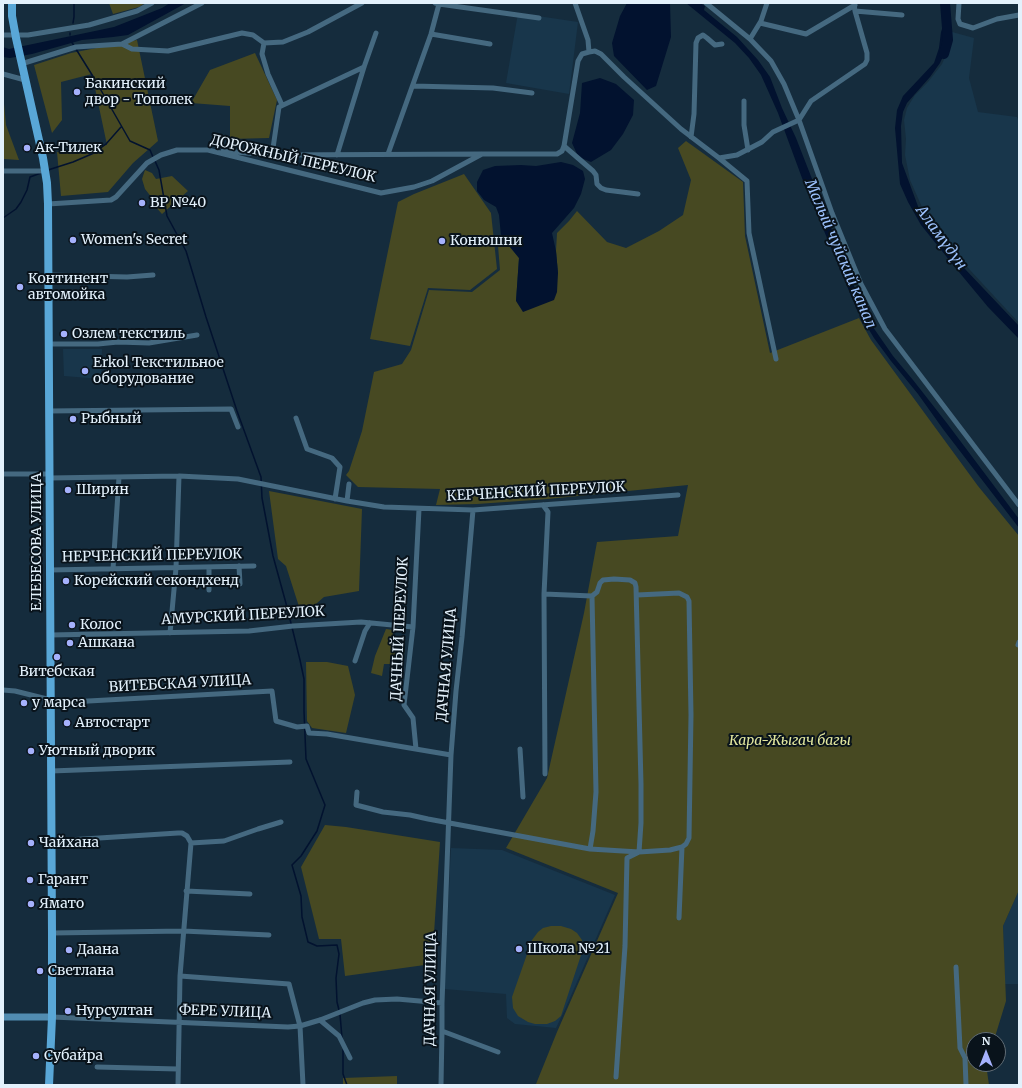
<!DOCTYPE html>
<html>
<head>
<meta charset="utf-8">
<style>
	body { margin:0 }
	#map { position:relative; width:1022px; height:1088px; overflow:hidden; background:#152c3d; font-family:Merriweather,serif }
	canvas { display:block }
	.frame { position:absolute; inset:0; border:4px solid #e3f1fc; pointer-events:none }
	.north { position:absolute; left:966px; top:1032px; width:40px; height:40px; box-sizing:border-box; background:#09131b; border:1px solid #606c75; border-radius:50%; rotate:0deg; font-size:11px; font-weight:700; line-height:16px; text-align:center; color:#e3f1fc }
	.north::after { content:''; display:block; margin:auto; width:14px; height:18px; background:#a5b1fc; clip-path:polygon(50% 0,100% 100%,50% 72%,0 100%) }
</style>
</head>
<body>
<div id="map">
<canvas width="1022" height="1088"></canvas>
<div class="frame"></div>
<div class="north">N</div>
</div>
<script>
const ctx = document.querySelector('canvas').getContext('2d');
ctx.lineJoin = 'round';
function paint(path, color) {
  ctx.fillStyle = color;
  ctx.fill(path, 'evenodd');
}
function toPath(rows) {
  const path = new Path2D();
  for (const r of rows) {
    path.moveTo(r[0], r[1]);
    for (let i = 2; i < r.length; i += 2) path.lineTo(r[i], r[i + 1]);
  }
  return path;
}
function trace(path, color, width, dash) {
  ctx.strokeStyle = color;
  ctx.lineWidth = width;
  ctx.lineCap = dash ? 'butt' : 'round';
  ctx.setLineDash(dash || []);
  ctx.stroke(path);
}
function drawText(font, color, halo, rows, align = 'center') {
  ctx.font = font + ' Merriweather,serif';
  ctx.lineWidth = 4;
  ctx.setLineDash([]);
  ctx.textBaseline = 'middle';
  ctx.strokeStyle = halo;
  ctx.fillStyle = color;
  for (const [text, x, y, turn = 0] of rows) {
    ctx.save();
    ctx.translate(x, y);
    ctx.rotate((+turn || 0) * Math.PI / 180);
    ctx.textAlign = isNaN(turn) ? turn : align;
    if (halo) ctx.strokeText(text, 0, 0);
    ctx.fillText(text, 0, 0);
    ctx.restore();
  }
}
paint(toPath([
	[518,13,578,22,569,94,506,83],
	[952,32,974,38,969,78,978,112,1017,117,1019,122,1019,323,970,270,946,241,922,207,910,180,905,155,906,139,904,120,907,108,915,95,928,82,942,64,950,46],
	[63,349,102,349,101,379,64,376],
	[451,848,502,850,615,895,566,1007,556,1028,515,1024,507,1018,506,994,444,989],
	[1019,890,1019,984,1005,984,1003,926]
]), '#18364b');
paint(toPath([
	[109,3,145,3,139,7,113,14],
	[137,40,158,141,133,163,108,192,61,196,57,152,107,145,92,74,61,82,62,120,52,133,34,65,71,53],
	[255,53,277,100,269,138,230,139,230,106,191,103,210,70],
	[3,93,6,125,19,160,4,159,3,158],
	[686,141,743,182,745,236,770,353,859,318,871,340,978,486,1019,536,1019,890,1003,926,1006,1001,994,1040,974,1040,974,1064,986,1064,989,1085,534,1085,536,1084,557,1032,618,893,506,848,547,778,584,613,597,542,678,536,688,485,548,499,477,504,436,505,440,489,358,487,346,475,349,471,362,431,374,372,402,364,411,350,429,290,472,292,500,270,498,246,510,247,519,258,516,301,558,273,556,251,557,233,569,221,577,211,607,242,626,248,659,231,683,215,691,180,678,148],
	[145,170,152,173,156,179,172,176,188,191,162,214,153,204,152,198,145,189,142,179],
	[464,174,491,213,497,269,470,290,428,288,410,346,370,339,398,202,414,194],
	[269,491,362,509,359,591,324,597,302,616,286,566,278,559],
	[386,629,393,630,393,642,405,643,404,656,392,655,390,664,384,664,382,676,371,673,375,656],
	[306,662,327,662,348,666,355,695,346,733,312,728,307,721],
	[325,825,346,827,440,842,432,964,345,976,341,939,319,939,301,867],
	[551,926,561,926,571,929,577,933,582,940,583,949,561,1016,555,1021,547,1024,535,1024,528,1022,518,1016,513,1008,512,997,532,940,538,932,543,928],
	[397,1076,397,1085,343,1085,343,1078]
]), '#474922');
paint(toPath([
	[170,3,186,3,128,35,113,37,82,40,32,54,10,58,3,57,3,47,9,49,114,27,162,8],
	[627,3,670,3,671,37,656,86,647,90,614,56,612,43,620,16],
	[686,3,700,3,705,6,704,10,737,37,758,60,770,77,782,108,796,138,866,317,893,356,913,380,946,422,1019,519,1019,528,943,429,918,394,891,361,874,338,857,310,802,178,778,113,761,75,749,58,735,43],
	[943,3,948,3,949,27,947,48,940,63,930,77,907,103,903,112,901,126,902,163,919,209,965,269,1019,326,1019,339,988,307,954,266,921,225,908,202,900,184,895,128,897,110,903,96,934,63,939,48,941,32,944,23],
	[600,78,616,84,634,100,633,115,623,134,611,150,591,162,581,158,577,154,572,143,580,113,582,83],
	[561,162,573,165,583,171,585,179,581,194,574,208,552,233,556,251,558,273,557,292,554,300,523,312,516,301,519,258,510,247,502,246,499,215,496,207,484,200,477,191,477,182,483,170,495,166,521,165,536,166]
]), '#02122f');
trace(toPath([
	[73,23,74,17,74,3],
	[70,35,70,33],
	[71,41,94,78,130,141,150,150,153,157],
	[155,161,159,170,167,216,186,251,206,317,237,411,261,477,262,498,273,556,287,607,300,660,304,679,304,711,306,759,325,805,317,831,301,856,292,865,301,896,302,917,308,942,317,946,337,945,339,954,336,978,337,1002,339,1010],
	[48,170,73,162,94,153,106,144,121,127],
	[3,218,16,209,21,202,27,190,30,177,41,173],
	[340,1014,342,1038],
	[343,1050,343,1074,347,1085]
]), '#02122f', 1.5);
trace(toPath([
	[944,54,948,40,945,3]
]), '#02122f', 10);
trace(toPath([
	[575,3,588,40,589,52],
	[706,3,750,39,771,61,784,84,799,120,832,213,861,284,885,329,1019,505],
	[959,3,958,19,960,24,973,28,997,19,1019,15],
	[439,4,539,18],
	[855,11,902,15],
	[760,23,806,34,855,5],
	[431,34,490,44],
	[3,35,28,35,89,25,137,11,152,3],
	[750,39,761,21,767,3],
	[264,43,283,42,308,32,362,3],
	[122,44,132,49,168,51,242,33,253,35,264,43,262,54,268,74,282,105],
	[21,64,76,47,122,44,202,3],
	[3,74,25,80],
	[413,86,493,88,532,93],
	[744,101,744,125,748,150],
	[691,137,694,114,696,43,698,38,703,35,707,38,715,45,722,44],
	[564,146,593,171,596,175,597,184,601,188,606,190,638,194],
	[223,151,272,155,481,154],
	[388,154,431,34,439,4,435,3],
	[272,155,279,107,364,67],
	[337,155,364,67,376,33],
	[719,158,737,155,762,142,773,132,799,120,811,101,865,64,867,60,867,53,855,11,854,3],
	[3,171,45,171],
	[48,204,111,200,116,197,147,163,161,155,177,150,208,150,381,193,414,187,432,181,482,154,557,154,562,151,564,146,578,61,582,54,589,52,595,51,601,54,624,77,681,129,719,158,747,181,749,233,776,359],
	[48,275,127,277,153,275],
	[49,344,98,344,118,342,149,343,197,335],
	[49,411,231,409,238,427],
	[296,418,307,449,332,458,340,467,335,499],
	[3,474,49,474],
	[49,478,179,476,238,479,347,501,349,484],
	[347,501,384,507,473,510,678,495],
	[543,505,548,512,544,594,545,774],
	[239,566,240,584],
	[113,569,119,477],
	[50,570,254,566],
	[209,590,209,567],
	[637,595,679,593,687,597,689,601,691,715,689,838,686,844,682,847,679,918],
	[170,633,176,568,179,476],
	[50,635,249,631,293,626,361,622,413,627],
	[1018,645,1019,642],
	[355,661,365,631,370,623],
	[3,690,15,691,51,700,70,702,272,691,276,721,297,727,307,726,309,733,327,734,451,755],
	[416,749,413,718,404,705,413,627,419,509],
	[520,749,523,797],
	[51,771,290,762],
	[357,792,356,805,383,812,410,815,428,819,590,849,593,831,596,792,592,596,544,594],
	[52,841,178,833,182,833,187,836,191,843,180,976,178,1085],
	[191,843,224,841,258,829,281,822],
	[590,849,639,852,641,823,641,784,636,587,635,583,630,580,614,579,603,580,600,583,597,592,592,596],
	[186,891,250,894],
	[52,933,183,931,269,935],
	[956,967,960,1048,965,1058,966,1085],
	[180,976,289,984,300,1026,303,1085],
	[52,1017,288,1027,300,1026,320,1020,363,1003,375,1000,397,999,442,1003],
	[320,1020,339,1036,350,1058],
	[442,1031,498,1052],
	[97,1067,178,1069],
	[616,1077,625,946,627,858,639,852,670,850,682,847],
	[441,1085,442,1031,442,1003,451,755,456,691,462,637,473,510]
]), '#456980', 5);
trace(toPath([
	[3,1017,52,1017]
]), '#518cb1', 7);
trace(toPath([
	[12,3,12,16,16,38,43,158,47,183,48,204,52,933,52,1017,49,1085]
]), '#59a7d7', 8);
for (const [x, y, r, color] of [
	[77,92,4,"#a5b1fc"],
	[27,148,4,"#a5b1fc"],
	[142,203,4,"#a5b1fc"],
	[73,240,4,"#a5b1fc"],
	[442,241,4,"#a5b1fc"],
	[20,287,4,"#a5b1fc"],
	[64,334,4,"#a5b1fc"],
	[85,371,4,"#a5b1fc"],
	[73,419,4,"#a5b1fc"],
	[68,490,4,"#a5b1fc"],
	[66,581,4,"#a5b1fc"],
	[72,625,4,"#a5b1fc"],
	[70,643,4,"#a5b1fc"],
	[57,657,4,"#a5b1fc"],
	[24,703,4,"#a5b1fc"],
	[67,723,4,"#a5b1fc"],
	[31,751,4,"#a5b1fc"],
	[31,843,4,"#a5b1fc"],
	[30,880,4,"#a5b1fc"],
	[31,904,4,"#a5b1fc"],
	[519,949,4,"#a5b1fc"],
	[69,950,4,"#a5b1fc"],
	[40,971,4,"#a5b1fc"],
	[68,1011,4,"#a5b1fc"],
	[36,1056,4,"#a5b1fc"]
]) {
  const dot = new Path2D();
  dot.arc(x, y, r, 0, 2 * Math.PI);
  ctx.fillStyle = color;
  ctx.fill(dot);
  trace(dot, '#09131b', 1.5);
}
drawText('14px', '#e3f1fc', '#09131b', [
	["Бакинский",85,84],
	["двор - Тополек",85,100],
	["Ак-Тилек",35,148],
	["BP №40",150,203],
	["Women's Secret",81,240],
	["Конюшни",450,241],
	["Континент",28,279],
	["автомойка",28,295],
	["Озлем текстиль",72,334],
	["Erkol Текстильное",93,363],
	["оборудование",93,379],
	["Рыбный",81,419],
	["Ширин",76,490],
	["Корейский секондхенд",74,581],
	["Колос",80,625],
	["Ашкана",78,643],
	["Витебская",57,672,"center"],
	["у марса",32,703],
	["Автостарт",75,723],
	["Уютный дворик",39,751],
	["Чайхана",39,843],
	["Гарант",38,880],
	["Ямато",39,904],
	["Школа №21",527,949],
	["Даана",77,950],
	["Светлана",48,971],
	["Нурсултан",76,1011],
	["Субайра",44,1056]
], 'left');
drawText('14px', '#e3f1fc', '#09131b', [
	["ДОРОЖНЫЙ ПЕРЕУЛОК",293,159,13],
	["КЕРЧЕНСКИЙ ПЕРЕУЛОК",536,492,-3],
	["ЕЛЕБЕСОВА УЛИЦА",37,542,-90],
	["НЕРЧЕНСКИЙ ПЕРЕУЛОК",152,556,-1],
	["АМУРСКИЙ ПЕРЕУЛОК",243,616,-3],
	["ДАЧНЫЙ ПЕРЕУЛОК",400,629,-87],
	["ДАЧНАЯ УЛИЦА",447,665,-85],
	["ВИТЕБСКАЯ УЛИЦА",180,684,-3],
	["ДАЧНАЯ УЛИЦА",431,989,-89],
	["ФЕРЕ УЛИЦА",225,1012,2]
]);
drawText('italic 14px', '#e3e89f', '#09131b', [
	["Кара-Жыгач багы",790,741]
]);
drawText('italic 15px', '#9cc2fd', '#09131b', [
	["Аламүдүн",941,238,54],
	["Малый чуйский канал",840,254,67]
]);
</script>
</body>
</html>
